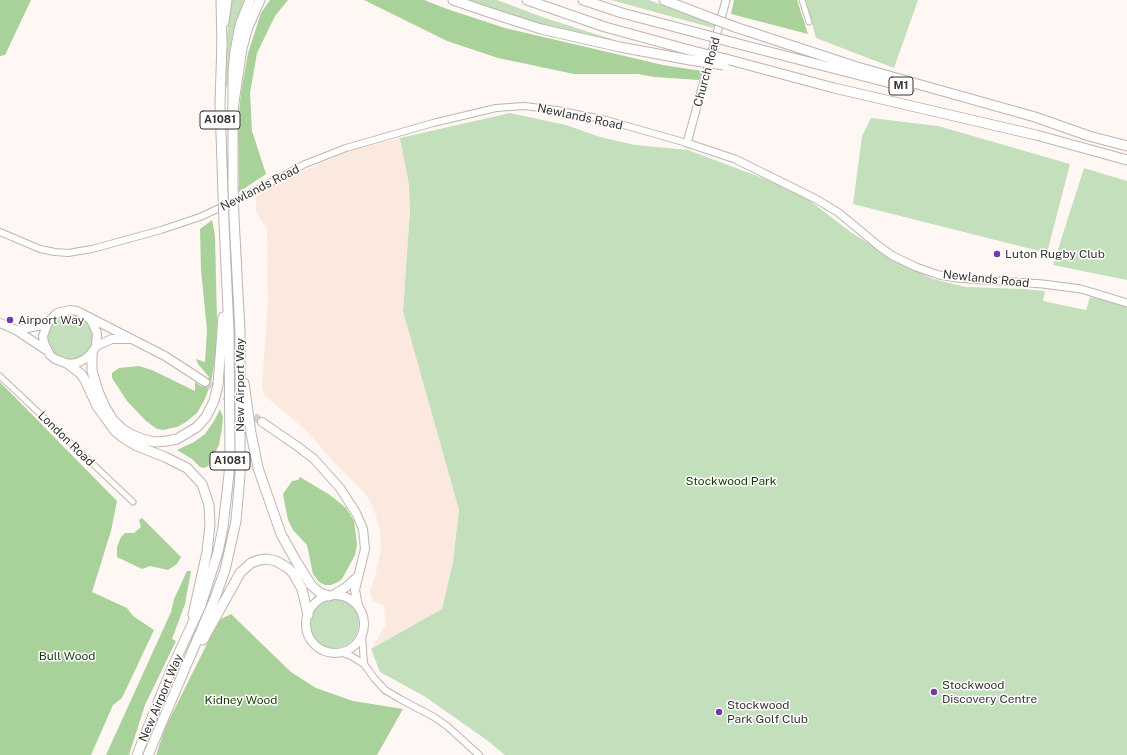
<!DOCTYPE html>
<html>
<head>
<meta charset="utf-8">
<style>
	body { margin:0 }
	canvas { display:block; background:#fef7f4 }
</style>
</head>
<body>
<canvas width="1127" height="755"></canvas>
<script>
const ctx = document.querySelector('canvas').getContext('2d');
ctx.lineJoin = 'round';
function paint(path, color) {
  ctx.fillStyle = color;
  ctx.fill(path, 'evenodd');
}
function toPath(rows) {
  const path = new Path2D();
  for (const r of rows) {
    if (r.length === 3) {
      path.moveTo(r[0] + r[2], r[1]);
      path.arc(r[0], r[1], r[2], 0, 2 * Math.PI);
      continue;
    }
    path.moveTo(r[0], r[1]);
    for (let i = 2; i < r.length; i += 2) path.lineTo(r[i], r[i + 1]);
  }
  return path;
}
function trace(path, color, width, dash) {
  ctx.strokeStyle = color;
  ctx.lineWidth = width;
  ctx.lineCap = dash ? 'butt' : 'round';
  ctx.setLineDash(dash || []);
  ctx.stroke(path);
}
function drawText(font, color, halo, rows, align = 'center') {
  ctx.font = font + ' "Public Sans",sans-serif';
  ctx.lineWidth = 3;
  ctx.setLineDash([]);
  ctx.textBaseline = 'middle';
  ctx.strokeStyle = halo;
  ctx.fillStyle = color;
  for (const [text, x, y, turn = 0] of rows) {
    ctx.save();
    ctx.translate(x, y);
    ctx.rotate((+turn || 0) * Math.PI / 180);
    ctx.textAlign = isNaN(turn) ? turn : align;
    if (halo) ctx.strokeText(text, 0, 0);
    ctx.fillText(text, 0, 0);
    ctx.restore();
  }
}
paint(toPath([
	[400,138,412,173,403,311,459,510,453,562,442,609,371,649,386,625,384,605,373,601,371,597,370,590,375,577,381,550,380,529,373,506,364,492,332,460,306,430,264,395,262,386,268,303,267,228,256,212,256,195,283,180,352,150]
]), '#fbe8df');
paint(toPath([
	[230,0,245,0,237,20,232,37,227,87,225,87,227,37],
	[462,0,497,0,545,18,624,43,530,22],
	[611,0,649,0,714,25,713,28],
	[806,0,918,0,894,68,816,38],
	[510,113,566,125,600,137,635,145,688,150,797,191,852,233,897,261,933,279,966,287,1024,289,1045,291,1043,301,1086,310,1090,297,1127,305,1127,755,505,755,488,741,424,696,380,672,371,649,442,609,453,562,459,510,403,311,410,210,409,184,400,138],
	[871,118,938,126,1070,164,1047,253,853,204,862,136],
	[1084,168,1127,181,1127,280,1053,265],
	[70,337,23],
	[334,623,25]
]), '#c4dfbb');
paint(toPath([
	[0,0,31,0,5,55,0,56],
	[270,0,288,0,275,16,257,53,250,93,252,131,266,174,239,192,238,121,241,93,248,53,261,13],
	[364,0,424,0,447,9,505,28,663,65,702,71,699,80,654,77,638,74,574,74,498,58,447,41],
	[734,0,797,0,808,34,731,14],
	[212,220,215,236,217,321,216,351,211,384,204,401,197,413,186,422,177,427,163,430,157,429,146,421,127,401,112,378,112,373,119,368,139,366,152,370,195,391,195,382,202,387,209,377,198,364,196,359,205,362,207,330,201,270,200,229],
	[0,382,117,501,111,531,92,592,127,608,133,616,154,630,122,698,113,705,91,755,0,755],
	[220,409,223,417,222,428,219,445,209,465,205,468,200,467,192,459,177,450,194,442,205,434,214,421],
	[300,477,330,495,346,508,354,521,357,544,355,555,342,579,338,582,331,585,325,585,319,582,313,574,307,545,293,530,288,520,283,494,292,481,298,480],
	[142,518,181,557,177,564,168,570,150,566,142,569,117,557,117,547,121,537,125,533,134,533,141,527,139,520],
	[187,571,191,571,185,604,172,639,176,641,145,705,129,755,106,755,171,612,174,599],
	[231,614,291,672,316,688,353,701,403,709,377,755,156,755,165,728,219,620]
]), '#a9d29b');
trace(toPath([
	[205,382,262,422]
]), '#d6d0cd', 8, [8, 4]);
const minor = toPath([
	[802,0,809,22],
	[0,376,133,502]
]);
const tertiary = toPath([
	[0,232,40,249,55,252,68,253,92,249,161,230,200,217,243,197,305,164,346,148,433,123,496,108,524,106,557,110,606,120,687,143],
	[362,635,364,664],
	[340,652,351,656,364,664,374,678,385,690,400,699,434,717,447,726,479,755]
]);
const secondary = toPath([
	[726,0,687,143,735,159,816,199,839,213,880,247,893,256,916,267,939,275,957,278,1043,284,1081,289,1127,303]
]);
const primary = toPath([
	[88,317,92,322,97,333,96,346,92,353,85,359,77,363,68,364,55,359,50,355,44,343,43,336,48,322,57,313,70,310,77,311,165,356,205,382],
	[0,323,16,330,46,350],
	[16,330,38,326,48,322],
	[96,346,112,339,129,339],
	[262,422,297,446,314,459,340,488,356,513,363,529,365,549,355,590,358,606],
	[333,595,346,587,357,577],
	[335,624,29]
]);
const trunk = toPath([
	[224,22,227,0],
	[222,40,220,104,223,193],
	[233,187,233,72,235,51,240,25,250,0],
	[92,353,92,371,98,391,105,407,113,420,121,428,130,434,142,439,155,442,167,441,177,439,197,427,206,417,214,401,218,385,223,317],
	[68,364,81,374,85,380,97,406,115,431,125,439,137,446,165,457,187,468,202,484,209,505,210,525,207,552,193,615],
	[244,383,251,433,258,468,281,534,296,561,311,585,320,593,329,596],
	[203,640,240,573,251,563,259,560,267,559,276,561,288,568,293,573,302,589,308,615],
	[137,755,171,670,201,605,218,552,223,527,229,474,230,458,229,331,224,223],
	[148,755,215,598,225,570,236,521,240,475,240,332,234,217]
]);
const motorway = toPath([
	[221,0,222,47],
	[453,0,494,14,541,29,620,47,690,60],
	[527,0,605,27,693,51],
	[583,0,622,13,698,33],
	[664,0,703,15],
	[735,27,857,67,1035,117,1089,136,1127,146],
	[731,42,910,88],
	[726,59,834,88,1036,135,1127,160],
	[233,109,242,48,248,27,260,0]
]);
trace(minor, '#bfb4af', 7);
trace(tertiary, '#bfb4af', 8);
trace(secondary, '#bfb4af', 9);
trace(primary, '#bfb4af', 10);
trace(trunk, '#bfb4af', 11);
trace(motorway, '#bfb4af', 11);
trace(minor, '#fff', 5);
trace(tertiary, '#fff', 6);
trace(secondary, '#fff', 7);
trace(primary, '#fff', 8);
trace(trunk, '#fff', 9);
trace(motorway, '#fff', 9);
const trunkBridge = toPath([
	[233,187,234,217],
	[223,193,224,223]
]);
const motorwayBridge = toPath([
	[703,15,735,27],
	[698,33,731,42],
	[693,51,726,59],
	[690,60,724,65]
]);
trace(trunkBridge, '#bfb4af', 11, []);
trace(motorwayBridge, '#bfb4af', 11, []);
trace(trunkBridge, '#fff', 9);
trace(motorwayBridge, '#fff', 9);
for (const [x, y, r, color] of [
	[997,254,4,"#7439af"],
	[10,320,4,"#7439af"],
	[934,692,4,"#7439af"],
	[719,712,4,"#7439af"]
]) {
  const dot = new Path2D();
  dot.arc(x, y, r, 0, 2 * Math.PI);
  ctx.fillStyle = color;
  ctx.fill(dot);
  trace(dot, '#fff', 1.5);
}
for (const [x, y, w] of [
	[901,86,24],
	[220,120,40],
	[230,461,40]
]) {
  const box = new Path2D();
  box.roundRect(x - w / 2, y - 9, w, 18, 3);
  ctx.fillStyle = '#fff';
  ctx.fill(box);
  trace(box, '#373331', 1);
}
drawText('bold 11px', '#373331', null, [
	["M1",901,86],
	["A1081",220,120],
	["A1081",230,461]
]);
drawText('12px', '#373331', '#fff', [
	["Church Road",707,72,-75],
	["Newlands Road",580,117,12],
	["Newlands Road",260,188,-27],
	["Newlands Road",986,279,6],
	["New Airport Way",240,385,-90],
	["London Road",66,439,44],
	["New Airport Way",161,698,-67]
]);
drawText('12px', '#373331', '#fff', [
	["Luton Rugby Club",1005,254],
	["Airport Way",18,320],
	["Stockwood",942,685],
	["Discovery Centre",942,699],
	["Stockwood",727,705],
	["Park Golf Club",727,719]
], 'left');
drawText('12px', '#133901', '#fff', [
	["Stockwood Park",731,481],
	["Bull Wood",67,656],
	["Kidney Wood",241,700]
]);
</script>
</body>
</html>
